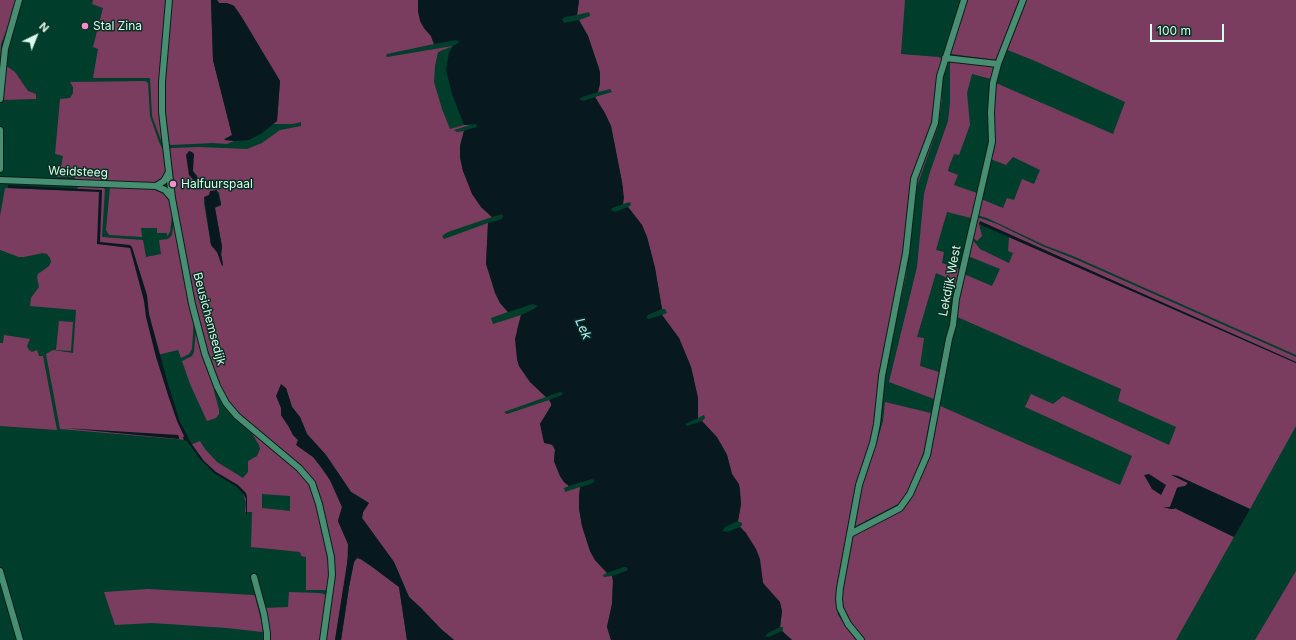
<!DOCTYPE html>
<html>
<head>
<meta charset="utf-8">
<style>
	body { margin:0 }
	#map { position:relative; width:1296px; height:640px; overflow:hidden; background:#003d2b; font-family:Inter,sans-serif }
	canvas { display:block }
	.north { position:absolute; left:16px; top:16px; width:40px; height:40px; -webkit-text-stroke:3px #093023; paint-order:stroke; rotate:43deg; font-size:11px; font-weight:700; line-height:16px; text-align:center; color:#d8fbeb }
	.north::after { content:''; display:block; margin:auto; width:14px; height:18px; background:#d8fbeb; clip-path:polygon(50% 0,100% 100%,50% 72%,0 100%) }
	.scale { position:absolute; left:1150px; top:24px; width:74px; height:18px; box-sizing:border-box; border:2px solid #d8fbeb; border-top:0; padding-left:5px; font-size:12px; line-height:14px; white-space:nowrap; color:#d8fbeb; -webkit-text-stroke:3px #093023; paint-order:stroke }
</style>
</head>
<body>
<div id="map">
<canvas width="1296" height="640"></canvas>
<div class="north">N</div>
<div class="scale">100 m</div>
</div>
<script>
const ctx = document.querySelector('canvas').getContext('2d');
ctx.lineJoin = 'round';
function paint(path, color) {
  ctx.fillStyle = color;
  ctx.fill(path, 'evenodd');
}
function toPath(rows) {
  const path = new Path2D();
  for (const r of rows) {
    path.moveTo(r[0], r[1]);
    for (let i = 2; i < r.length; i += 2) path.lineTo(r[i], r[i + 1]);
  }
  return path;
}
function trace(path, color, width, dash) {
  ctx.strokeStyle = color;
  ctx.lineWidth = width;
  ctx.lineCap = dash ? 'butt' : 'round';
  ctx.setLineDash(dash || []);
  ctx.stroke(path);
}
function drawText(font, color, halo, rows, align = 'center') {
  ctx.font = font + ' Inter,sans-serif';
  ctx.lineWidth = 3;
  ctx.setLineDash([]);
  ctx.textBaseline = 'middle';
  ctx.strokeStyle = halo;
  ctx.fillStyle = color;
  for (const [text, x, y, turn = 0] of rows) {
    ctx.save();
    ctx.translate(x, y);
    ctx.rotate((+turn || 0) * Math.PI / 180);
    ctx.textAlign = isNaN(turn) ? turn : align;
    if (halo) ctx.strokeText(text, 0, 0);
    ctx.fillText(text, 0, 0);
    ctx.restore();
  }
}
paint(toPath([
	[0,0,16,0,7,29,1,44,0,71],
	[93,0,167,0,163,143,162,143,152,116,150,78,93,78,98,49,93,47,103,8,92,4],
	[170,0,211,0,213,60,232,135,224,139,234,141,227,144,213,143,172,145,167,144,164,120,164,60],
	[217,0,418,0,418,11,424,28,431,36,434,44,387,54,386,56,387,57,453,46,438,52,435,66,434,82,442,109,450,129,464,125,470,125,454,130,457,132,464,131,460,146,460,157,463,171,477,201,481,207,492,217,448,232,442,236,444,239,488,223,486,264,500,303,508,312,491,318,493,324,521,315,517,330,517,359,519,366,530,382,546,397,504,412,507,414,549,400,551,403,551,406,540,424,555,450,554,461,560,476,564,482,569,486,564,488,565,492,580,487,579,509,582,526,590,551,595,560,607,573,603,575,604,577,612,576,613,581,612,604,607,627,611,640,454,640,441,629,420,607,409,597,394,562,362,518,363,512,369,503,351,492,326,455,307,434,300,417,292,407,286,388,281,415,289,427,293,435,298,440,297,445,313,457,321,467,330,480,342,507,338,521,348,544,347,568,335,640,325,640,334,570,314,485,231,406,218,383,204,340,196,312,183,252,169,149,172,148,198,147,247,149,262,143,280,130,301,126,301,122,292,124,273,124,277,121,280,81,241,16,234,6,230,4,219,3],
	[219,192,221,204,221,206,215,207,215,208,222,247,221,254,223,265,217,252,211,245,204,203,205,197],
	[579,0,905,0,901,54,939,57,942,59,942,100,938,127,916,189,906,276,885,371,872,439,856,483,836,590,836,604,838,615,856,640,792,640,782,631,783,630,783,627,780,627,782,611,763,583,761,572,746,533,740,527,742,525,742,523,738,521,741,504,740,488,732,474,727,455,721,444,702,421,705,418,705,417,704,415,698,418,698,398,691,367,679,338,662,315,667,313,665,309,662,309,655,268,647,237,642,225,628,207,631,205,630,202,623,204,623,188,611,126,595,97,612,92,610,89,598,92,600,78,599,68,588,36,579,20,590,16,590,15,589,12,577,15],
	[967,0,1019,0,996,60,951,54,953,44],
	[1024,0,1296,0,1296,355,1073,256,1044,245,987,218,977,215,981,199,1003,208,1007,198,1014,200,1022,179,1034,184,1040,170,1013,157,1006,165,990,159,995,138,993,122,996,83,1113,134,1125,102,1035,61,1005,49],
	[950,59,995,65,991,79,972,74,967,93,970,125,959,155,954,154,949,167,948,171,958,175,954,185,977,193,971,218,947,212,936,250,944,252,942,263,959,269,955,286,951,284,952,280,936,273,917,337,924,338,920,366,939,372,934,399,889,382,917,267,924,194,930,172,948,121,950,103],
	[5,65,15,72,28,91,36,94,36,99,1,100],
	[145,81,148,83,150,116,159,142,162,148,164,149,168,173,158,183,154,183,76,180,74,177,57,177,59,170,61,167,63,156,55,154,60,99,70,98,73,93,73,87,70,82],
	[79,186,104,188,105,189,102,237,143,240,146,257,161,254,159,240,168,239,172,235,174,219,194,320,192,349,189,354,181,358,178,350,157,355,166,386,187,440,60,429,46,354,53,350,73,353,76,310,30,306,31,298,39,287,37,277,38,274,49,266,51,262,50,258,47,254,43,253,24,257,19,257,0,250,0,216,5,188,88,191,76,190],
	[110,187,153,189,164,194,170,202,173,209,170,232,168,235,167,236,167,233,157,233,157,228,141,228,142,237,109,235,106,230],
	[977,217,997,224,1042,246,1075,259,1296,357,1296,362,980,222,979,224,982,236,977,241,972,237],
	[1009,237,1296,363,1296,426,1250,509,1178,476,1172,475,1188,483,1185,486,1178,487,1170,507,1165,507,1171,509,1174,509,1174,508,1234,537,1176,640,863,640,842,611,841,593,853,536,902,507,916,485,938,405,1120,485,1132,456,1025,407,1031,394,1053,404,1063,396,1169,445,1176,427,1118,401,1121,389,955,316,964,274,992,286,1000,269,968,256,972,239,980,249,1009,263,1013,253,1008,251],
	[59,321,73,322,71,351,56,350],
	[196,328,213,381,214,391,219,410,219,414,216,418,207,421,190,384,182,361,192,356,194,352],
	[4,335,30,339,27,346,29,350,32,352,37,350,39,356,43,356,57,430,0,426,0,343,3,343],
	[885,402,931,413,924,451,911,484,903,500,900,503,856,526,854,525,861,487,878,438,883,421],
	[250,430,301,472,311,489,328,552,330,570,327,590,306,590,306,557,301,556,300,552,251,547,252,512,245,512,246,503,243,493,239,488,208,467,190,445,200,441,205,449,217,462,243,478,248,472,248,461,257,456,260,449,259,445],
	[262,494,290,496,290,511,262,508],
	[357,558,360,559,371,566,399,587,407,640,341,640,349,587,354,562],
	[1296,571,1296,640,1255,640],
	[148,589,254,595,255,596,261,620,263,630,262,632,227,628,152,623,115,625,104,592],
	[289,592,319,593,324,594,327,597,321,640,267,640,263,608,288,607]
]), '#7a3d60');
paint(toPath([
	[211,0,217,0,219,3,227,3,234,6,241,16,280,81,277,121,262,133,249,140,234,141,224,140,232,135,213,60],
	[418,0,579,0,577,15,565,17,562,19,564,23,579,20,588,36,600,72,600,84,598,92,582,97,579,99,583,101,595,97,605,113,611,126,622,182,624,198,623,204,612,208,611,210,615,212,628,207,642,225,647,237,655,268,662,309,648,315,646,318,649,319,662,315,679,338,691,367,698,398,698,418,685,424,687,426,702,421,717,437,727,455,732,474,739,484,741,504,738,521,725,527,722,531,727,532,740,527,746,533,756,549,760,559,763,583,780,602,782,611,780,627,768,633,765,637,769,637,782,631,792,640,611,640,607,627,612,604,613,581,612,576,626,571,628,569,626,567,624,567,607,573,595,560,590,551,582,526,579,508,579,496,580,487,591,484,595,481,592,479,569,486,564,482,560,476,554,461,555,450,553,445,544,443,540,424,551,406,551,403,549,400,562,395,563,393,560,392,546,397,530,382,519,366,517,359,515,339,521,315,534,309,538,306,533,304,508,312,500,303,495,293,486,264,488,223,502,219,503,216,502,214,492,217,481,207,472,194,463,171,460,157,460,146,464,131,477,127,476,124,464,125,452,94,446,70,449,53,453,46,460,42,456,40,434,44,431,36,424,28,420,21,418,11],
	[189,151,192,152,194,154,193,171,197,176,198,182,197,184,189,175,186,155],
	[8,185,102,190,100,242,130,245,132,247,147,295,149,314,168,384,180,422,191,443,204,461,216,472,238,485,246,493,247,497,247,515,246,515,246,499,244,495,237,487,214,473,199,458,187,441,184,440,183,438,184,436,177,421,168,395,156,357,146,317,144,301,130,248,97,244,99,192,8,188],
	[217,190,221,204,215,208,222,247,221,254,223,265,222,266,217,252,211,245,204,197,209,195,210,191],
	[980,221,1296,362,1296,363,979,224],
	[281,384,286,388,292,407,300,417,307,434,326,455,351,492,369,503,363,512,362,518,394,562,409,597,420,607,441,629,454,640,407,640,399,587,371,566,361,559,357,558,354,562,349,587,341,640,335,640,348,557,348,544,338,521,342,507,330,480,321,467,313,457,296,445,298,440,293,435,289,427,281,415,281,408,276,396],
	[64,428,178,435,179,437,179,439],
	[1149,474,1166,485,1161,495,1152,489,1144,475],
	[1171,475,1178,476,1250,509,1234,537,1175,508,1174,509,1171,509,1163,507,1170,507,1177,488,1185,486,1188,483]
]), '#08181f');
const minor = toPath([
	[169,0,162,82,162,112,172,198,192,304,205,354,217,386,226,403,237,416,299,468,312,483,319,504,331,557,332,575,323,640],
	[945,58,998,64],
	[0,99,5,49,19,0],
	[0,130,0,169],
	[0,180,156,186,165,190,172,198],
	[156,186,164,181,169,172],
	[850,534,900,508,910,494,927,455,949,339,953,325,956,299,992,142,991,112,993,83,998,64,1023,0],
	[0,571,20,640],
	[254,577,264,614,267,633,267,640],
	[861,640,848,624,840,608,839,599,840,588,859,485,873,443,877,424,882,376,906,253,914,179,935,123,940,76,964,0]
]);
trace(minor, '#091f17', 8);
trace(minor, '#478e73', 6);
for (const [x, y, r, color] of [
	[85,26,4,"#f98fca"],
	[173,184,4,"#f98fca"]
]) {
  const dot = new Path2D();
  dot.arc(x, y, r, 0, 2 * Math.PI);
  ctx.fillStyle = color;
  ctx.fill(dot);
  trace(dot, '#093023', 1.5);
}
drawText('12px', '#d8fbeb', '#093023', [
	["Stal Zina",93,26],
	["Halfuurspaal",181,184]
], 'left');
drawText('12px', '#d8fbeb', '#093023', [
	["Weidsteeg",78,172,2],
	["Lekdijk West",950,281,-79],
	["Beusichemsedijk",209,319,75]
]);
drawText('italic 13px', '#b3e7fe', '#093023', [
	["Lek",583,329,67]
]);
</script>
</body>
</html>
